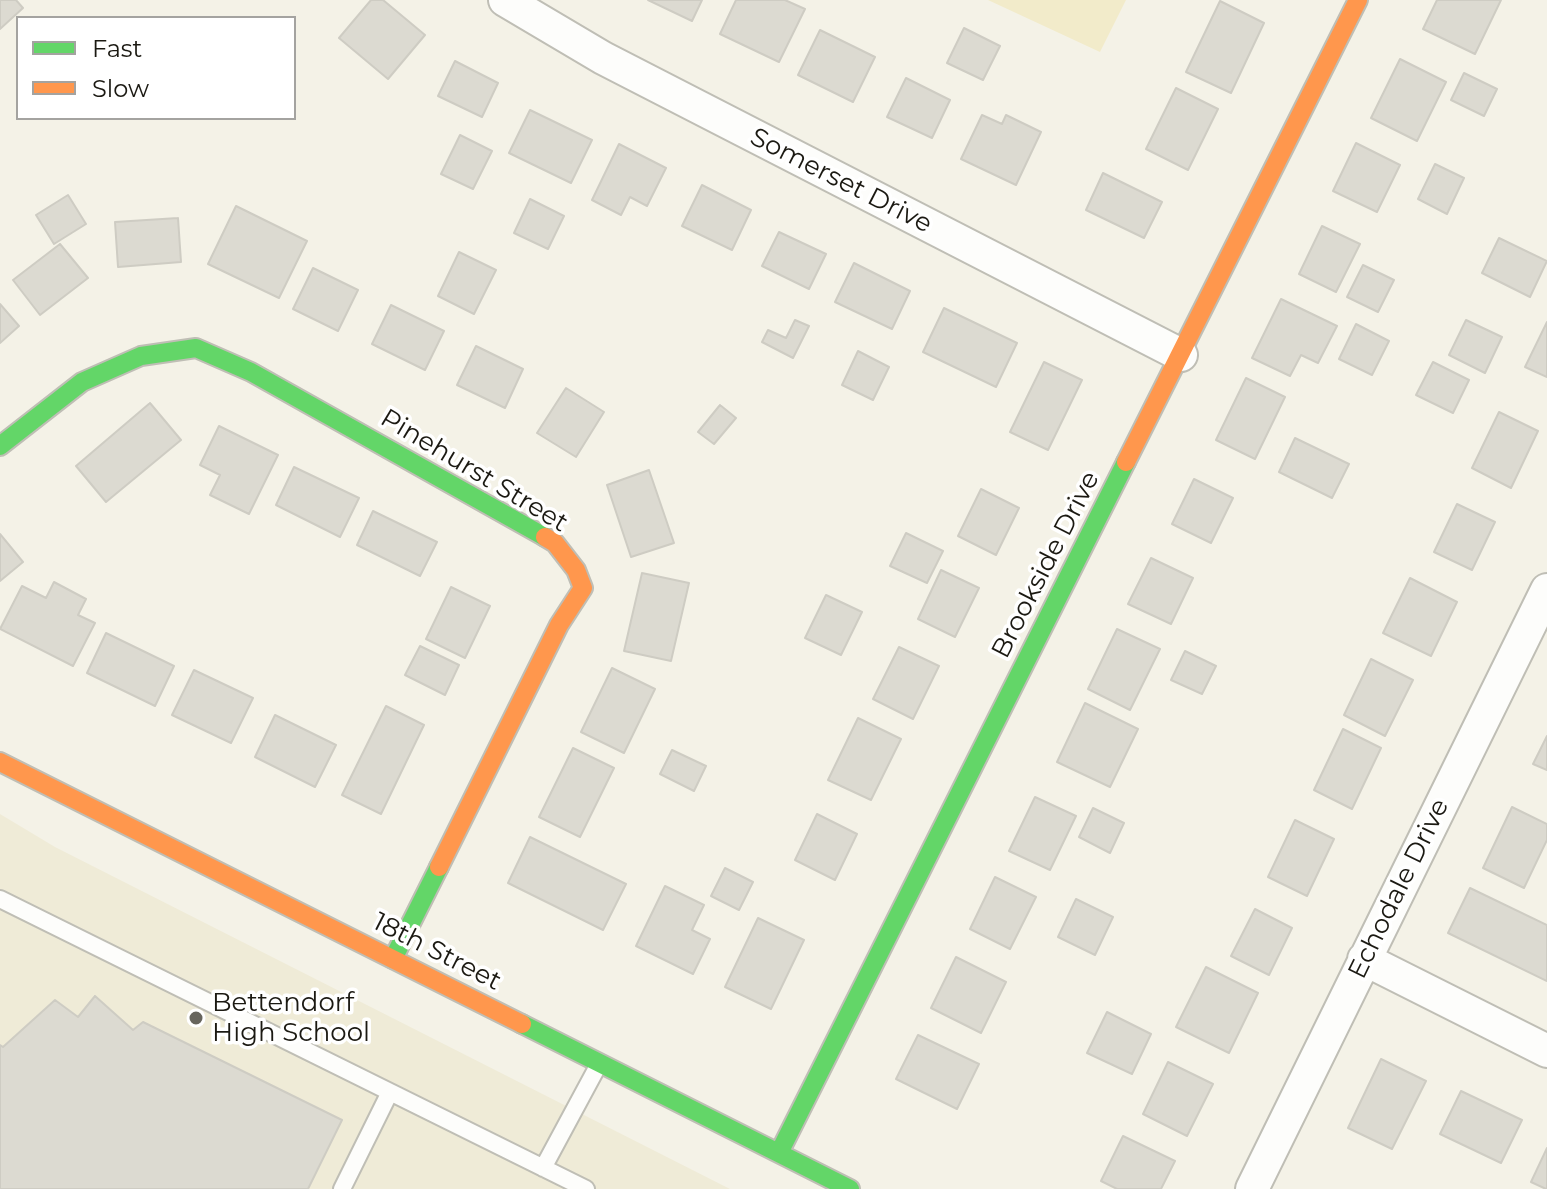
<!DOCTYPE html>
<html>
<head>
<meta charset="utf-8">
<style>
	body { margin:0 }
	#map { position:relative; width:1547px; height:1189px; overflow:hidden; background:#f4f2e7; font-family:Montserrat,sans-serif }
	canvas { display:block }
	.legend { position:absolute; left:16px; top:16px; width:280px; height:104px; box-sizing:border-box; background:#fff; border:2px solid #a4a3a0; margin:0; padding:10px 14px; list-style:none; font-size:24px; color:#1b1912 }
	.legend li { display:flex; align-items:center; gap:16px; height:40px }
	.legend b { width:40px; border:2px solid #a4a3a0 }
</style>
</head>
<body>
<div id="map">
<canvas width="1547" height="1189"></canvas>
<ul class="legend">
<li><b style="height:10px;background:#63d668"></b>Fast</li>
<li><b style="height:10px;background:#ff974d"></b>Slow</li>
</ul>
</div>
<script>
const ctx = document.querySelector('canvas').getContext('2d');
ctx.lineJoin = 'round';
function paint(path, color) {
  ctx.fillStyle = color;
  ctx.fill(path, 'evenodd');
}
function toPath(rows) {
  const path = new Path2D();
  for (const r of rows) {
    path.moveTo(r[0], r[1]);
    for (let i = 2; i < r.length; i += 2) path.lineTo(r[i], r[i + 1]);
  }
  return path;
}
function trace(path, color, width, dash) {
  ctx.strokeStyle = color;
  ctx.lineWidth = width;
  ctx.lineCap = dash ? 'butt' : 'round';
  ctx.setLineDash(dash || []);
  ctx.stroke(path);
}
function drawText(font, color, halo, rows, align = 'center') {
  ctx.font = font + ' Montserrat,sans-serif';
  ctx.lineWidth = 7;
  ctx.setLineDash([]);
  ctx.textBaseline = 'middle';
  ctx.strokeStyle = halo;
  ctx.fillStyle = color;
  for (const [text, x, y, turn = 0] of rows) {
    ctx.save();
    ctx.translate(x, y);
    ctx.rotate((+turn || 0) * Math.PI / 180);
    ctx.textAlign = isNaN(turn) ? turn : align;
    if (halo) ctx.strokeText(text, 0, 0);
    ctx.fillText(text, 0, 0);
    ctx.restore();
  }
}
paint(toPath([
	[0,814,55,847,730,1189,0,1189]
]), '#efebd7');
paint(toPath([
	[988,0,1126,0,1100,52]
]), '#f2ebca');
const building = toPath([
	[0,0,16,0,23,8,0,29,0,0],
	[371,0,383,0,425,35,388,79,339,38,371,0],
	[648,0,702,0,692,21,648,0],
	[736,0,785,0,805,9,779,62,720,34,736,0],
	[1437,0,1501,0,1475,54,1423,29,1437,0],
	[1220,1,1264,23,1231,93,1186,72,1220,1],
	[964,28,1000,46,983,80,947,63,964,28],
	[820,30,875,57,853,102,798,75,820,30],
	[1400,59,1446,82,1417,141,1371,118,1400,59],
	[455,61,498,83,482,117,438,96,455,61],
	[1464,73,1497,89,1484,116,1451,100,1464,73],
	[906,78,950,100,932,138,887,117,906,78],
	[1176,88,1218,109,1188,170,1146,149,1176,88],
	[530,110,592,140,571,183,509,153,530,110],
	[982,115,1002,124,1006,115,1041,132,1016,185,961,159,982,115],
	[460,135,492,151,473,189,441,174,460,135],
	[1356,143,1400,165,1377,212,1333,191,1356,143],
	[619,144,666,168,647,206,630,197,621,215,592,200,619,144],
	[1435,164,1464,178,1447,214,1418,199,1435,164],
	[1103,173,1162,202,1144,238,1086,210,1103,173],
	[702,185,751,210,732,250,682,226,702,185],
	[68,195,86,224,54,244,36,215,68,195],
	[530,199,564,216,548,249,514,233,530,199],
	[236,206,307,241,279,298,208,264,236,206],
	[178,218,181,262,118,267,115,222,178,218],
	[1322,226,1360,244,1336,292,1299,274,1322,226],
	[779,232,826,254,809,289,762,266,779,232],
	[1499,238,1547,261,1530,297,1482,273,1499,238],
	[60,244,88,278,40,315,13,280,60,244],
	[459,252,496,270,474,314,438,296,459,252],
	[854,263,910,291,892,329,835,302,854,263],
	[1363,265,1394,280,1378,312,1347,297,1363,265],
	[313,268,358,290,338,331,293,309,313,268],
	[1281,299,1337,326,1318,363,1301,355,1290,376,1252,358,1281,299],
	[0,304,19,326,0,343,0,304],
	[391,305,444,331,425,370,372,344,391,305],
	[944,308,1017,343,996,387,923,352,944,308],
	[795,320,809,326,793,358,762,342,768,330,786,338,795,320],
	[1466,320,1502,337,1485,373,1449,355,1466,320],
	[1547,322,1547,377,1525,367,1547,322],
	[1356,324,1389,341,1372,375,1339,359,1356,324],
	[476,346,523,369,505,408,457,385,476,346],
	[858,351,889,367,873,400,842,385,858,351],
	[1044,362,1082,380,1048,450,1010,432,1044,362],
	[1433,362,1469,380,1453,413,1416,395,1433,362],
	[1246,378,1285,397,1255,459,1216,440,1246,378],
	[566,388,604,412,576,457,537,433,566,388],
	[150,403,181,440,106,502,76,466,150,403],
	[720,405,736,418,714,444,698,432,720,405],
	[1499,412,1538,431,1511,488,1472,468,1499,412],
	[219,426,278,455,249,514,210,495,220,475,200,465,219,426],
	[1295,438,1349,464,1332,498,1279,472,1295,438],
	[294,467,359,498,340,537,276,505,294,467],
	[649,470,674,543,631,557,607,485,649,470],
	[1194,479,1233,498,1211,543,1172,524,1194,479],
	[981,489,1019,508,996,555,958,536,981,489],
	[1457,504,1495,522,1472,570,1434,552,1457,504],
	[373,511,437,542,420,576,357,545,373,511],
	[906,533,943,551,927,583,890,566,906,533],
	[0,534,23,562,0,581,0,534],
	[1151,558,1193,578,1171,624,1128,604,1151,558],
	[941,570,979,588,955,637,918,619,941,570],
	[642,573,689,583,671,661,624,651,642,573],
	[1410,578,1457,602,1431,656,1383,633,1410,578],
	[54,582,86,599,78,615,95,623,73,666,0,629,22,586,46,598,54,582],
	[451,587,490,606,465,658,426,639,451,587],
	[826,595,862,612,841,655,805,638,826,595],
	[1117,629,1160,649,1130,710,1088,689,1117,629],
	[106,633,174,666,155,706,87,673,106,633],
	[420,646,459,665,445,695,405,675,420,646],
	[899,647,939,666,913,719,873,699,899,647],
	[1185,651,1216,666,1202,694,1171,680,1185,651],
	[1371,659,1413,680,1385,736,1344,715,1371,659],
	[612,668,655,689,624,753,581,732,612,668],
	[194,670,253,698,231,743,172,715,194,670],
	[1085,703,1138,729,1110,787,1057,762,1085,703],
	[386,706,424,725,381,814,342,795,386,706],
	[275,715,336,745,315,787,255,757,275,715],
	[858,718,901,739,871,800,828,780,858,718],
	[1343,729,1381,748,1352,809,1314,790,1343,729],
	[1547,736,1547,770,1533,764,1547,736],
	[573,748,614,768,580,837,539,817,573,748],
	[672,750,706,766,694,791,660,774,672,750],
	[1035,797,1076,816,1050,870,1009,851,1035,797],
	[1512,807,1547,824,1547,840,1524,888,1483,868,1512,807],
	[1093,808,1124,823,1110,853,1079,837,1093,808],
	[817,814,857,834,835,880,795,860,817,814],
	[1295,820,1334,839,1307,896,1268,877,1295,820],
	[530,837,626,884,603,930,508,883,530,837],
	[725,868,753,882,739,910,711,896,725,868],
	[995,877,1036,897,1010,949,970,929,995,877],
	[665,886,704,905,692,930,710,939,693,974,636,946,665,886],
	[1470,888,1547,925,1547,981,1448,933,1470,888],
	[1076,899,1113,917,1095,955,1058,937,1076,899],
	[1255,909,1292,928,1269,975,1231,956,1255,909],
	[758,918,804,940,771,1009,725,987,758,918],
	[956,957,1006,982,981,1033,931,1008,956,957],
	[1206,967,1258,993,1229,1053,1176,1027,1206,967],
	[95,996,133,1030,143,1022,342,1120,308,1189,0,1189,0,1045,3,1047,55,1000,78,1017,95,996],
	[1107,1012,1151,1034,1132,1074,1087,1053,1107,1012],
	[918,1035,979,1064,957,1109,896,1079,918,1035],
	[1381,1059,1426,1081,1392,1149,1348,1128,1381,1059],
	[1168,1062,1213,1084,1187,1136,1143,1114,1168,1062],
	[1461,1091,1522,1120,1501,1163,1440,1134,1461,1091],
	[1123,1136,1175,1161,1161,1189,1117,1189,1101,1181,1123,1136],
	[1547,1148,1547,1189,1546,1189,1531,1182,1547,1148]
]);
paint(building, '#dcdad1');
trace(building, '#ceccc3', 2);
const lane = toPath([
	[0,899,586,1189],
	[543,1168,599,1064],
	[342,1189,390,1092]
]);
const street = toPath([
	[505,0,603,58,1181,355],
	[1364,959,1547,1051],
	[1252,1189,1547,590]
]);
const fast = toPath([
	[0,446,82,382,141,356,196,348,251,372,545,537],
	[393,959,439,867],
	[522,1024,850,1189],
	[779,1153,1126,462]
]);
const slow = toPath([
	[1126,462,1358,0],
	[0,762,522,1024],
	[439,867,559,625,583,588,576,570,555,543,545,537]
]);
trace(lane, '#bfbeb5', 20);
trace(street, '#bfbeb5', 36);
trace(fast, '#bfbeb5', 22);
trace(slow, '#bfbeb5', 22);
trace(lane, '#fdfdfb', 16);
trace(street, '#fdfdfb', 32);
trace(fast, '#63d668', 18);
trace(slow, '#ff974d', 18);
for (const [x, y, r, color] of [
	[196,1018,8,"#67655d"]
]) {
  const dot = new Path2D();
  dot.arc(x, y, r, 0, 2 * Math.PI);
  ctx.fillStyle = color;
  ctx.fill(dot);
  trace(dot, '#fff', 3);
}
drawText('26px', '#1b1912', '#fff', [
	["Somerset Drive",841,181,27],
	["Pinehurst Street",474,471,31],
	["Brookside Drive",1046,565,-63],
	["Echodale Drive",1399,889,-64],
	["18th Street",437,952,27]
]);
drawText('26px', '#1b1912', '#fff', [
	["Bettendorf",212,1003],
	["High School",212,1033]
], 'left');
</script>
</body>
</html>
